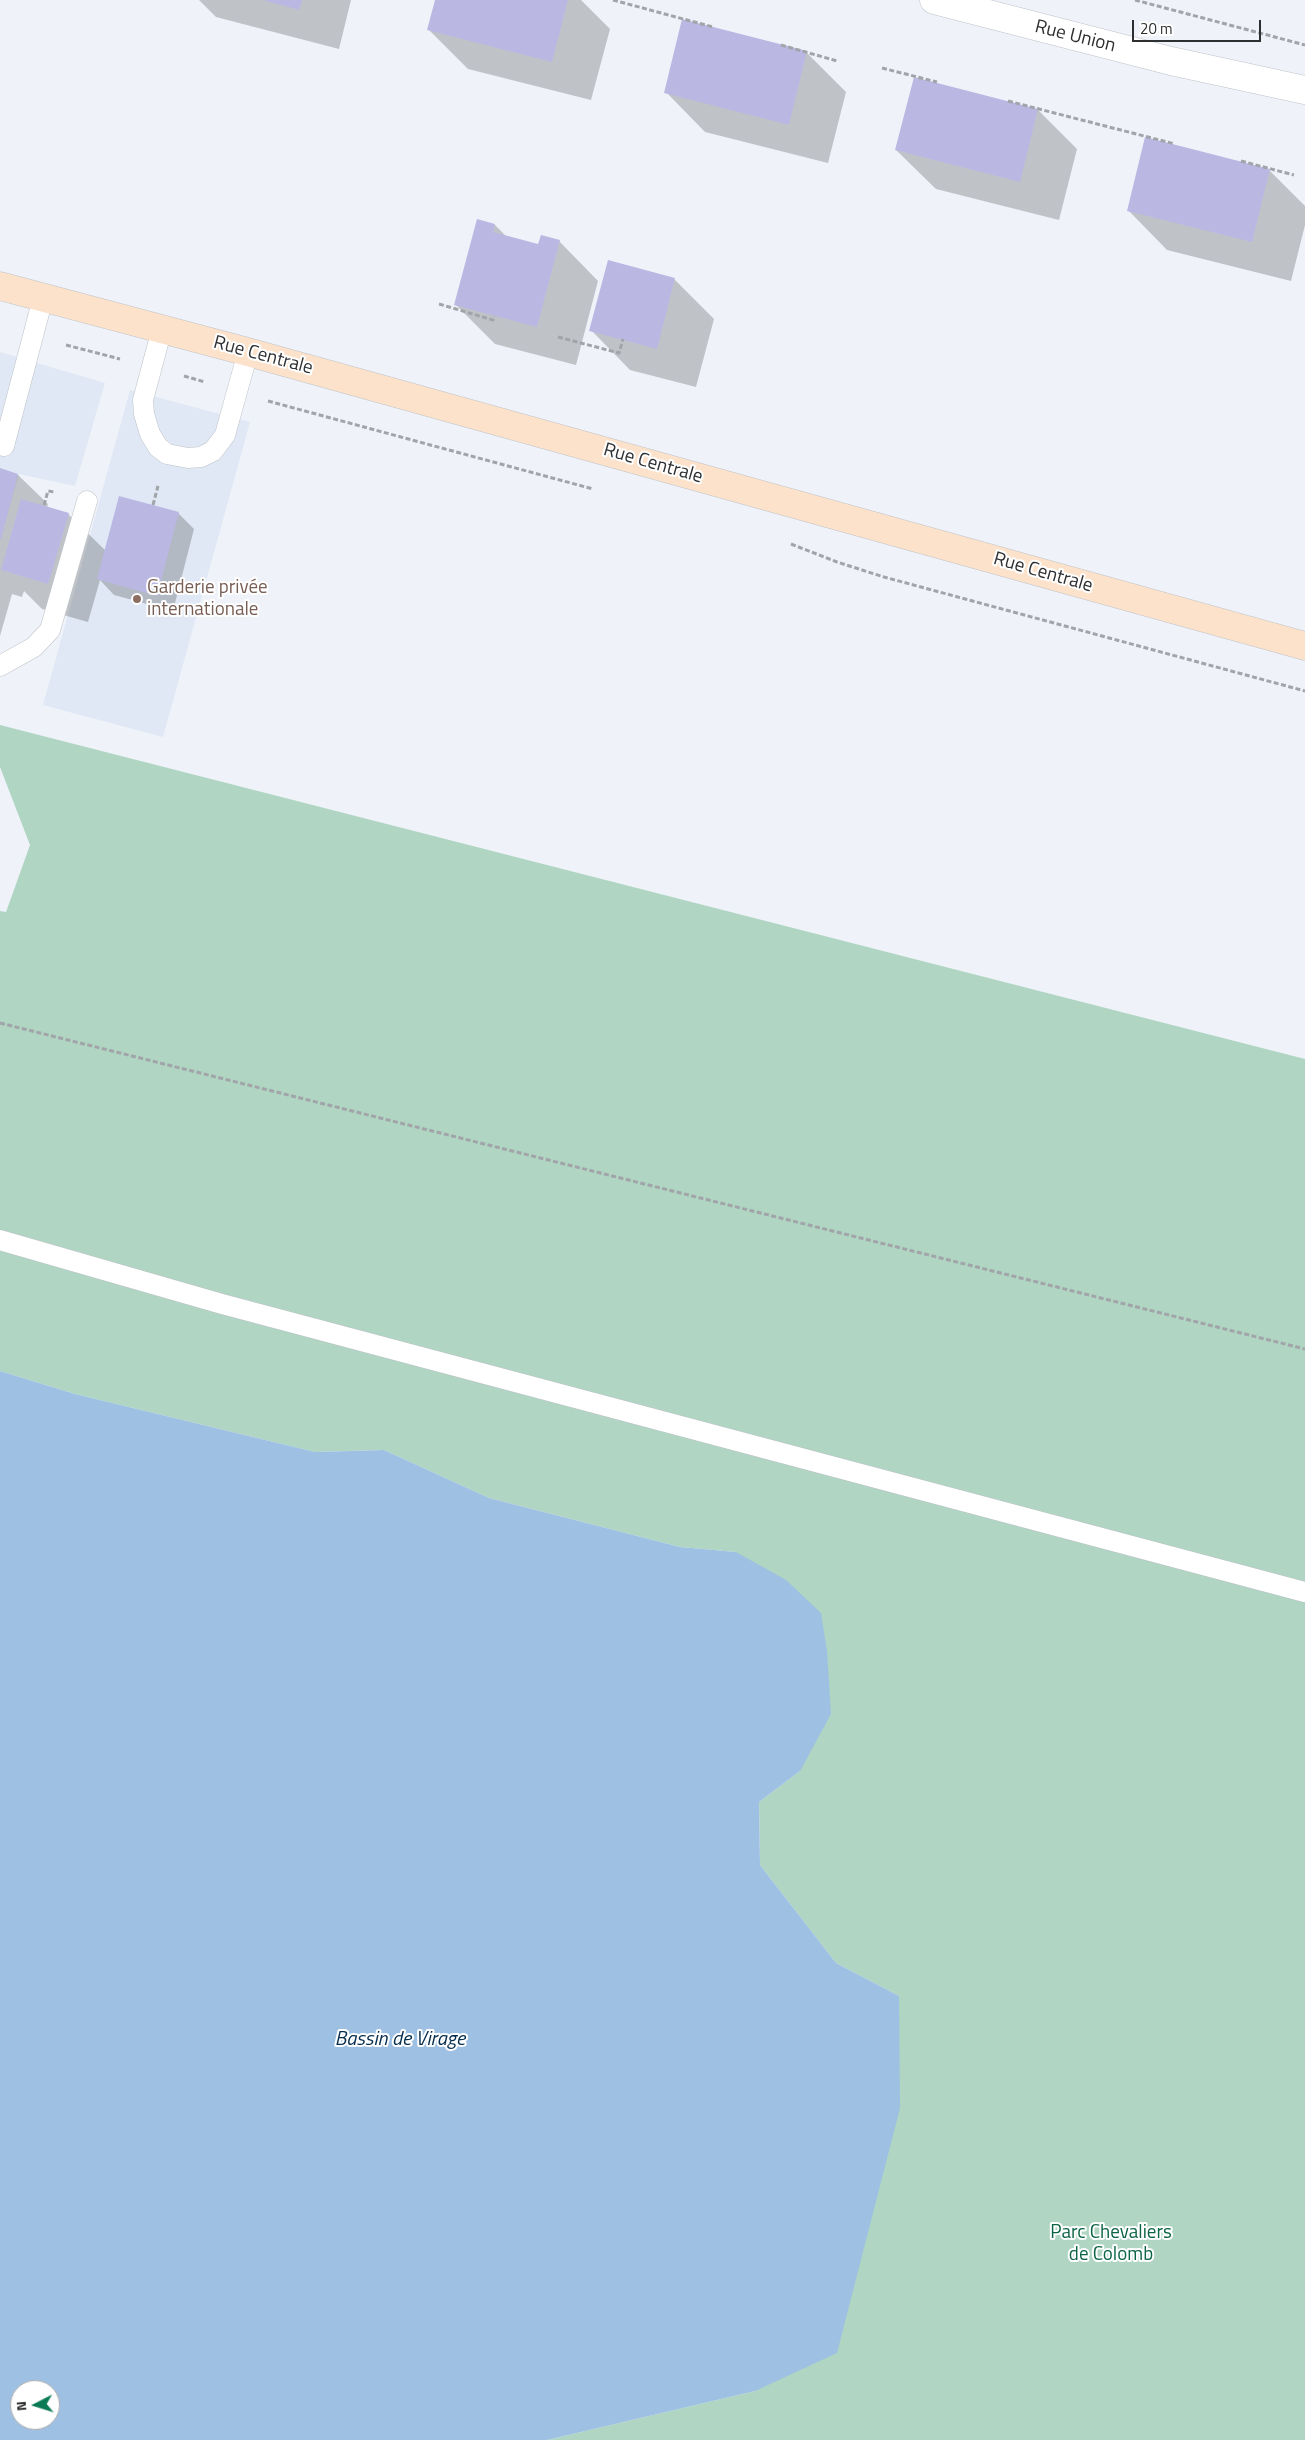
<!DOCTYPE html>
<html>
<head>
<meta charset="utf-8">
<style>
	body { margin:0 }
	#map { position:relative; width:1305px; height:2440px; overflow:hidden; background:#eff3f9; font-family:"Titillium Web",sans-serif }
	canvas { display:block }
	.north { position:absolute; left:10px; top:2380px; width:50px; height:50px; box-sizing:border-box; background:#fff; border:1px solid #abacad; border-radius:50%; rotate:265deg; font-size:14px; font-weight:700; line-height:20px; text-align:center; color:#2e2f31 }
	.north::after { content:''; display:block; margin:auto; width:18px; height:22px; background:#0b7b56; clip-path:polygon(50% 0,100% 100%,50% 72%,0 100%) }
	.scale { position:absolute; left:1132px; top:20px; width:129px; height:22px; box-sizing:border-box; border:2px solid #2e2f31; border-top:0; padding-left:6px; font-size:15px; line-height:18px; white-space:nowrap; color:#2e2f31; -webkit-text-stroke:4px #fff; paint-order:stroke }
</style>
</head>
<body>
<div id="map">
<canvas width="1305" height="2440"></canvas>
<div class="north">N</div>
<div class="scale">20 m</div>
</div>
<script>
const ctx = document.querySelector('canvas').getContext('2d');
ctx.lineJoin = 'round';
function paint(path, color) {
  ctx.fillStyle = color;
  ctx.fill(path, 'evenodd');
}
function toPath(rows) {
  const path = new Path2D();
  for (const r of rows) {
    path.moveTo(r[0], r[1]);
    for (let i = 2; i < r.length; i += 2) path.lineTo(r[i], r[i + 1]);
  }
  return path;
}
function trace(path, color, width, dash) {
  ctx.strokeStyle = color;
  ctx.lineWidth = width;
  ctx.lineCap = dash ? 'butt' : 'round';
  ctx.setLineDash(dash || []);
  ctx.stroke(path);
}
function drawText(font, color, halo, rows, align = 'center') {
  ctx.font = font + ' "Titillium Web",sans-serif';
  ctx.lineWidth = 4;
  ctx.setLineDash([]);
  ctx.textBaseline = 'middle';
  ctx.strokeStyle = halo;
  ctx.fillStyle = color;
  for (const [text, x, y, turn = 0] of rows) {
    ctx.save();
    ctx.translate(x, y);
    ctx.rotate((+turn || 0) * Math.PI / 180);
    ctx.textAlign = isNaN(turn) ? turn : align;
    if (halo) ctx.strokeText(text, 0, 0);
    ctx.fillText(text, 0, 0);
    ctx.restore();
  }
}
paint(toPath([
	[0,352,105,383,75,486,19,474,0,541],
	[130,390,250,422,163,737,43,705]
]), '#dfe8f4');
paint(toPath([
	[0,725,1305,1059,1305,2440,547,2440,755,2391,899,1996,836,1963,760,1865,759,1802,800,1771,736,1552,680,1547,489,1498,384,1450,315,1452,75,1394,0,1371,0,911,6,912,30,845,0,767]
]), '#b0d5c3');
paint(toPath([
	[0,1371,75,1394,315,1452,384,1450,489,1498,680,1547,736,1552,786,1580,821,1613,827,1651,831,1714,800,1771,759,1802,760,1865,836,1963,899,1996,900,2108,837,2353,755,2391,547,2440,0,2440],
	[20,2390,50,2390,50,2420,20,2420]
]), '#9ec0e3');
paint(toPath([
	[199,0,351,0,339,49,216,17],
	[436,0,581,0,610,29,591,100,468,69,429,30],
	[806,52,846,92,828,163,705,132,666,92],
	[1038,110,1077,149,1059,220,936,189,896,150],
	[1269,170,1305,206,1305,225,1291,281,1167,250,1128,210],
	[478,221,495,225,507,237,539,246,559,241,598,281,576,365,495,344,456,305],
	[609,262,675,280,714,319,696,387,630,370,591,330],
	[0,470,18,475,48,504,47,508,68,514,106,551,178,513,194,529,173,611,114,595,100,580,88,622,42,609,24,591,22,597,12,594,0,636]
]), '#0003');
paint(toPath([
	[263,0,302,0,299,10],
	[435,0,568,0,552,62,427,30],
	[682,19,807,51,789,125,664,93],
	[914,77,1038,109,1020,182,895,150],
	[1145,137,1270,169,1252,242,1127,211],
	[477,219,495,224,493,232,538,244,541,235,560,240,537,327,454,305],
	[608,260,675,278,657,349,589,331],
	[0,468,18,474,1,539,0,539],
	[119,496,179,512,157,596,97,579],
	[21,499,69,513,48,584,1,570]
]), '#bbb7e3');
const lane = toPath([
	[162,329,143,400,144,414,150,434,158,447,167,454,188,458,201,457,213,451,225,435,248,352],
	[4,446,43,298],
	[0,666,34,647,50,630,87,501],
	[0,1240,222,1304,1305,1592]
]);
const street = toPath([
	[934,0,1171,61,1305,90]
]);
const secondary = toPath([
	[0,286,248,352,1305,646]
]);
trace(lane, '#bec2c8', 21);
trace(street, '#bec2c8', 29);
trace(secondary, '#bec2c8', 29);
trace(toPath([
	[613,0,713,27],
	[1135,0,1305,45],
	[781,45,837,61],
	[882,68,937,82],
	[1008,101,1175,144],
	[1241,161,1294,175],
	[439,304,493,320,494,316],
	[558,337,619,353,623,339],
	[66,345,120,359],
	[184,376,205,382],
	[268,401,593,489],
	[44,505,48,491,54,492],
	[153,505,158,486],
	[791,544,837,562,884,577,1305,691],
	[0,1023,1305,1349]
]), '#a1a4a8', 3, [5, 2.5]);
trace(lane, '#fff', 20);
trace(street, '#fff', 28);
trace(secondary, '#fce2ca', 28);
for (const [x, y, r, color] of [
	[137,599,5,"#8d6e63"]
]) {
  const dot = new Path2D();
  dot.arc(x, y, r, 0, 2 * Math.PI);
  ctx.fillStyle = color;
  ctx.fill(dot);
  trace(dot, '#fff', 2);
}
drawText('19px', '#2e2f31', '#fff', [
	["Rue Union",1075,37,14],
	["Rue Centrale",263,356,15],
	["Rue Centrale",653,464,16],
	["Rue Centrale",1043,573,16]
]);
drawText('19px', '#785e54', '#fff', [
	["Garderie privée",147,588],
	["internationale",147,610]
], 'left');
drawText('19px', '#0b6445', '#fff', [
	["Parc Chevaliers",1111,2233],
	["de Colomb",1111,2255]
]);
drawText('italic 20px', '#052d4e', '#fff', [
	["Bassin de Virage",400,2040]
]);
</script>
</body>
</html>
